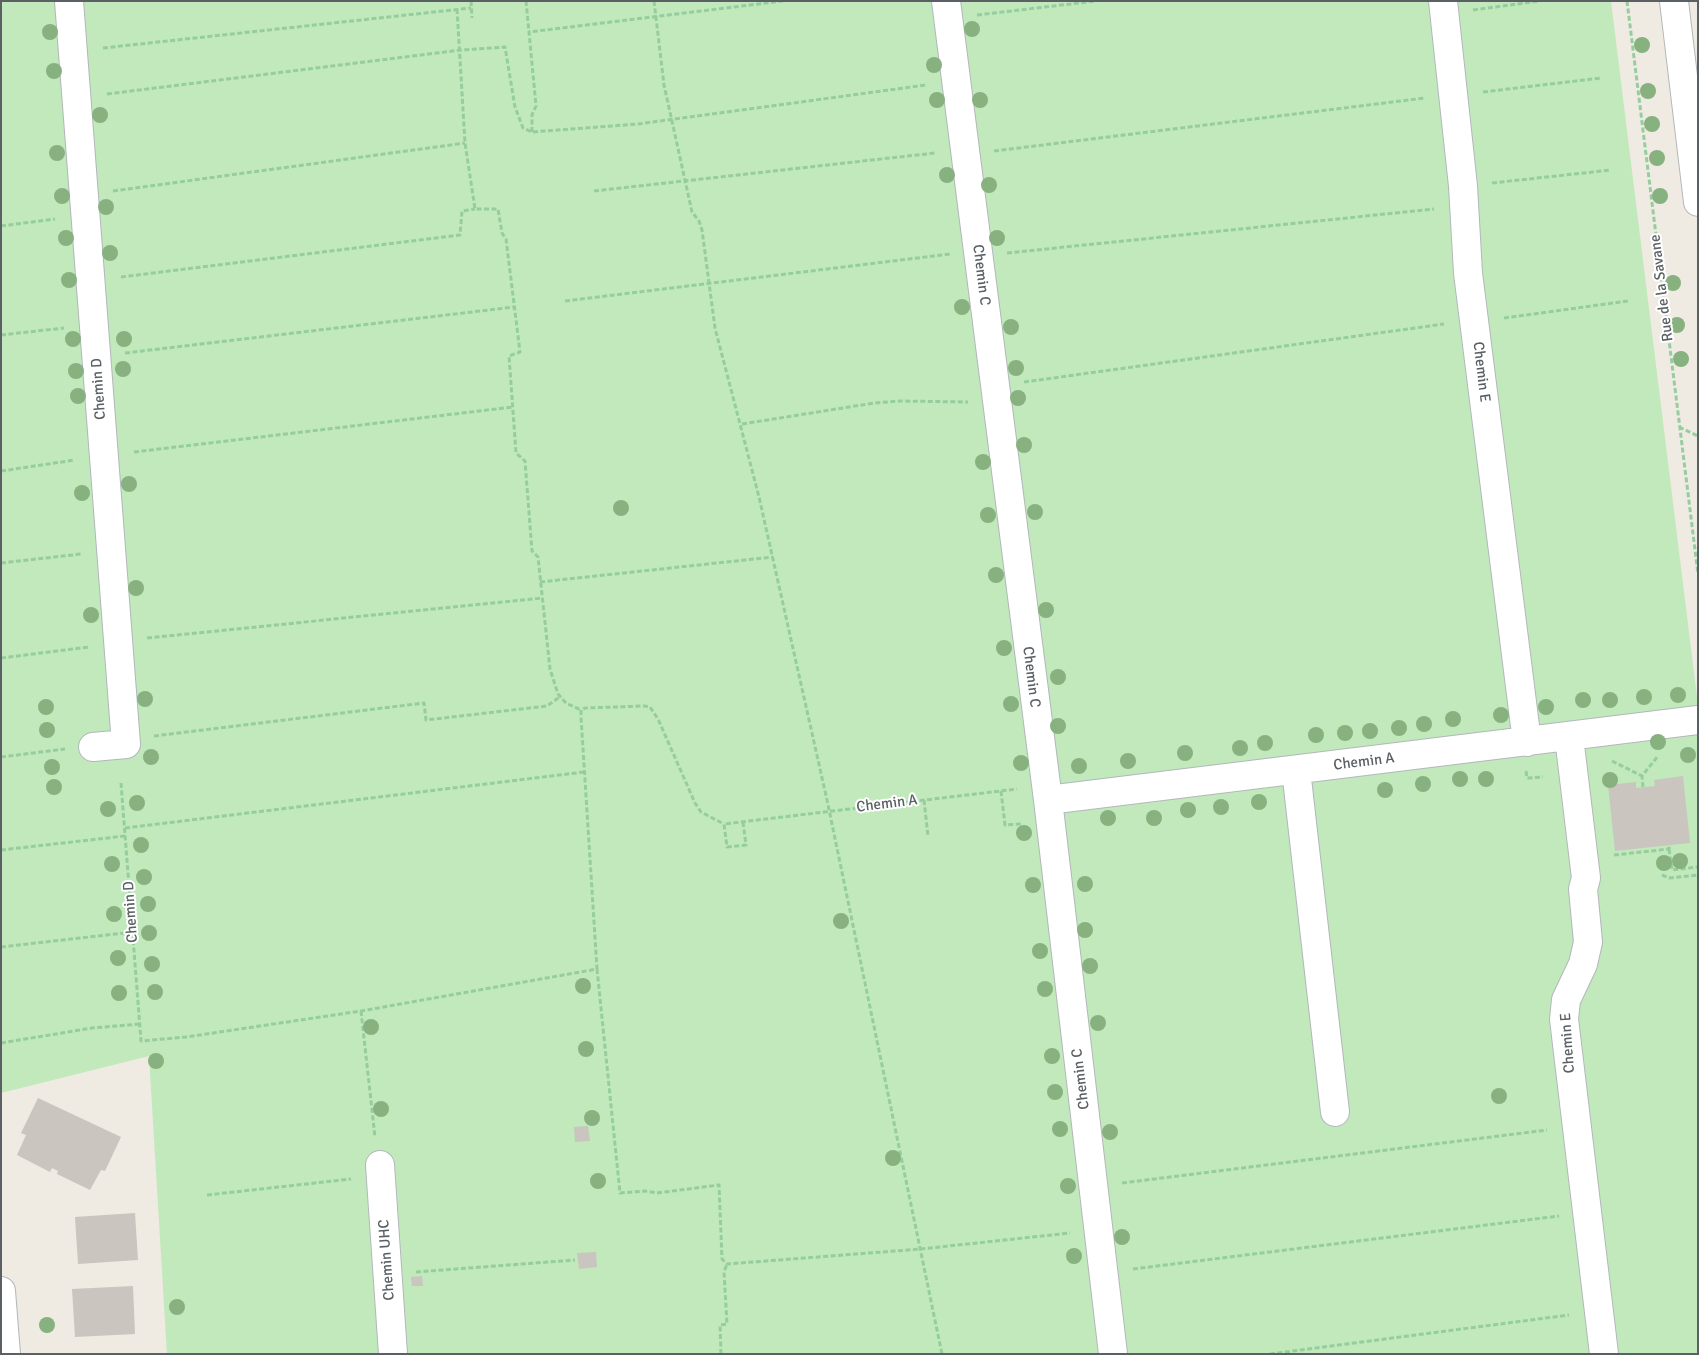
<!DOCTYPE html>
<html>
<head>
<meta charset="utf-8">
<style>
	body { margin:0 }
	#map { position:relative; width:1699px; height:1355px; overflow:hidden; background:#efeae2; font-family:Signika,sans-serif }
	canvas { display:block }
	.frame { position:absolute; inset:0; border:2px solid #5a6064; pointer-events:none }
</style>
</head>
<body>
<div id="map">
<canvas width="1699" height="1355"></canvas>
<div class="frame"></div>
</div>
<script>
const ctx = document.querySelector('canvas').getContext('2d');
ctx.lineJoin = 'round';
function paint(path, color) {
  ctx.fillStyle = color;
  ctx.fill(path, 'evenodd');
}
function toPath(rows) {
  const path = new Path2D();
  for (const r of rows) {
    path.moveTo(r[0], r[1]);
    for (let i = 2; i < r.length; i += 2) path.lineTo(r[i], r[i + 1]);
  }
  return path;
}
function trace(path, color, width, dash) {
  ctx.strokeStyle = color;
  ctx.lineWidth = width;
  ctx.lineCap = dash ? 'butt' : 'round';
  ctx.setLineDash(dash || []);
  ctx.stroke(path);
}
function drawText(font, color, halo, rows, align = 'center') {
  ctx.font = font + ' Signika,sans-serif';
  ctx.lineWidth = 4;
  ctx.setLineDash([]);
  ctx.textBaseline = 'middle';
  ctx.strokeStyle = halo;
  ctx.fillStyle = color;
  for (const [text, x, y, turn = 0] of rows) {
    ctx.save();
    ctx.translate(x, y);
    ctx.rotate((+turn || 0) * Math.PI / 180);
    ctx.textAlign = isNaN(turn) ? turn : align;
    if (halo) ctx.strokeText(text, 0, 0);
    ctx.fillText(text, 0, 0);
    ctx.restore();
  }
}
paint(toPath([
	[1,1,1611,1,1698,705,1698,1354,167,1354,149,1056,1,1093]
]), '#c1e9bc');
paint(toPath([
	[1683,776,1690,843,1615,851,1608,785,1636,782,1636,788,1655,786,1654,780],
	[38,1098,121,1137,105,1171,101,1170,90,1190,57,1174,58,1171,52,1168,50,1172,17,1155,26,1135,21,1133],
	[588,1126,590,1141,575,1142,574,1127],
	[135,1213,138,1260,78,1264,75,1217],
	[596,1252,597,1267,579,1269,577,1253],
	[422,1276,423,1286,412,1286,411,1277],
	[133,1286,135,1334,75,1337,72,1289]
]), '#cac5bf');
const minor = toPath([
	[69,1,126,744,93,747],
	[946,1,1048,800,1113,1354],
	[1443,1,1463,186,1468,273,1527,742],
	[1674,1,1698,202],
	[1569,737,1586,878,1583,889,1588,942,1583,964,1566,1000,1564,1019,1604,1354],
	[1296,770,1335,1112],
	[1048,800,1698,720],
	[380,1165,393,1354],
	[1,1291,6,1354]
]);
trace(minor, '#b3b7bb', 30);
trace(toPath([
	[471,1,472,18],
	[526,1,529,32],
	[654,1,664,85,692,212,699,221,702,230,715,328,759,497,827,800,942,1354],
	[1627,1,1698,574],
	[457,9,465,143,475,209,498,209,502,233,506,239,520,352,509,356,516,453,525,461,532,551,538,557,550,669,558,694,566,703,581,710],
	[1473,10,1539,1],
	[977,15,1096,1],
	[103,48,471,8],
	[1483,92,1601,78],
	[107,94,461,50,505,47,515,107,523,128,532,132,638,124,926,85],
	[532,132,532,115,536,106,529,32,783,1],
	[994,151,1425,98],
	[1492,183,1611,170],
	[113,191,465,143],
	[594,191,935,153],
	[1,226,55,219],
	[1007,253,1434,209],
	[121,277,460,235,462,211,475,209],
	[565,301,950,254],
	[1504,318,1628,301],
	[1,335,64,328],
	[125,353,514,307],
	[1024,382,1444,324],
	[742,424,874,403,900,401,968,402],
	[1679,427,1698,436],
	[134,452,513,407],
	[1,471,75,460],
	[1,563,81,554],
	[540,582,773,557],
	[147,638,542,598],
	[1,658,89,647],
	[154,736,424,703,426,720,547,706,561,696],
	[1,757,65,749],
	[1612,761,1642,776],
	[1526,771,1527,778,1543,777],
	[121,783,141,1041,186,1037,361,1011,597,969,581,717,581,710,585,708,644,706,650,707,658,719,695,803,701,812,724,824],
	[1643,787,1642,776,1658,756],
	[1001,791,1005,825,1022,824],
	[924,800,928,836],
	[743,822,746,845,727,847,724,824,1017,789],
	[125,828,584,772],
	[1669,849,1672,870,1698,867],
	[1,850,125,836],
	[1614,855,1669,849,1669,845],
	[1662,875,1669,878,1698,875],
	[1,947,133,932],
	[597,969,620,1193,645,1191,657,1193,719,1185,722,1259,727,1264,921,1249,1070,1233],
	[361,1011,375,1137],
	[1,1043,92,1028,140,1024],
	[1122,1183,1547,1130],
	[207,1195,351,1179],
	[1133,1269,1559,1216],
	[416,1272,575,1260],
	[721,1354,720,1325,727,1324,724,1272,727,1264],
	[1270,1354,1569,1315]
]), '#96cd9f', 3, [5, 2.5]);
trace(minor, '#fff', 28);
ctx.fillStyle = '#87b17e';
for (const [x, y] of [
	[972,29],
	[50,32],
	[1642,45],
	[934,65],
	[54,71],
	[1648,91],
	[937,100],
	[980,100],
	[100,115],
	[1652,124],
	[57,153],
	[1657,158],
	[947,175],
	[989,185],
	[62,196],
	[1660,196],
	[106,207],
	[66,238],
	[997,238],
	[110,253],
	[69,280],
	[1673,283],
	[962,307],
	[1677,325],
	[1011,327],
	[73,339],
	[124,339],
	[1681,359],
	[1016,368],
	[123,369],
	[76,371],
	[78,396],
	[1018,398],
	[1024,445],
	[983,462],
	[129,484],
	[82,493],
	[621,508],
	[1035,512],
	[988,515],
	[996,575],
	[136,588],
	[1046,610],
	[91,615],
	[1004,648],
	[1058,677],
	[1678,695],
	[1644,697],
	[145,699],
	[1583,700],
	[1610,700],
	[1011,704],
	[46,707],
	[1546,707],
	[1501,715],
	[1453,719],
	[1424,724],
	[1058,726],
	[1399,728],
	[47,730],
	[1370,731],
	[1345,733],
	[1316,735],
	[1658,742],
	[1265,743],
	[1240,748],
	[1185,753],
	[1688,755],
	[151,757],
	[1128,761],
	[1021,763],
	[1079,766],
	[52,767],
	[1460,779],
	[1486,779],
	[1610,780],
	[1423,784],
	[54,787],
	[1385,790],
	[1259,802],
	[137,803],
	[1221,807],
	[108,809],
	[1188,810],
	[1108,818],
	[1154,818],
	[1024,833],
	[141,845],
	[1680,861],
	[1664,863],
	[112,864],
	[144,877],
	[1085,884],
	[1033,885],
	[148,904],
	[114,914],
	[841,921],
	[1085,930],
	[149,933],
	[1040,951],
	[118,958],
	[152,964],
	[1090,966],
	[583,986],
	[1045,989],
	[155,992],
	[119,993],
	[1098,1023],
	[371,1027],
	[586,1049],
	[1052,1056],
	[156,1061],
	[1055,1092],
	[1499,1096],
	[381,1109],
	[592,1118],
	[1060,1129],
	[1110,1132],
	[893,1158],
	[598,1181],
	[1068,1186],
	[1122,1237],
	[1074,1256],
	[177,1307],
	[47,1325]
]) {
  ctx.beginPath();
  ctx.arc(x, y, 8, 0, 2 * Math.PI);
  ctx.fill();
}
drawText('15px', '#5a6064', '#fff', [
	["Chemin C",981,275,83],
	["Rue de la Savane",1662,288,-97],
	["Chemin E",1481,372,83],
	["Chemin D",99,389,-94],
	["Chemin C",1031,677,83],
	["Chemin A",1364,762,-7],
	["Chemin A",887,804,-7],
	["Chemin D",131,912,-94],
	["Chemin E",1568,1043,-94],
	["Chemin C",1081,1079,-97],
	["Chemin UHC",387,1260,-94]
]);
</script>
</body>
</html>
